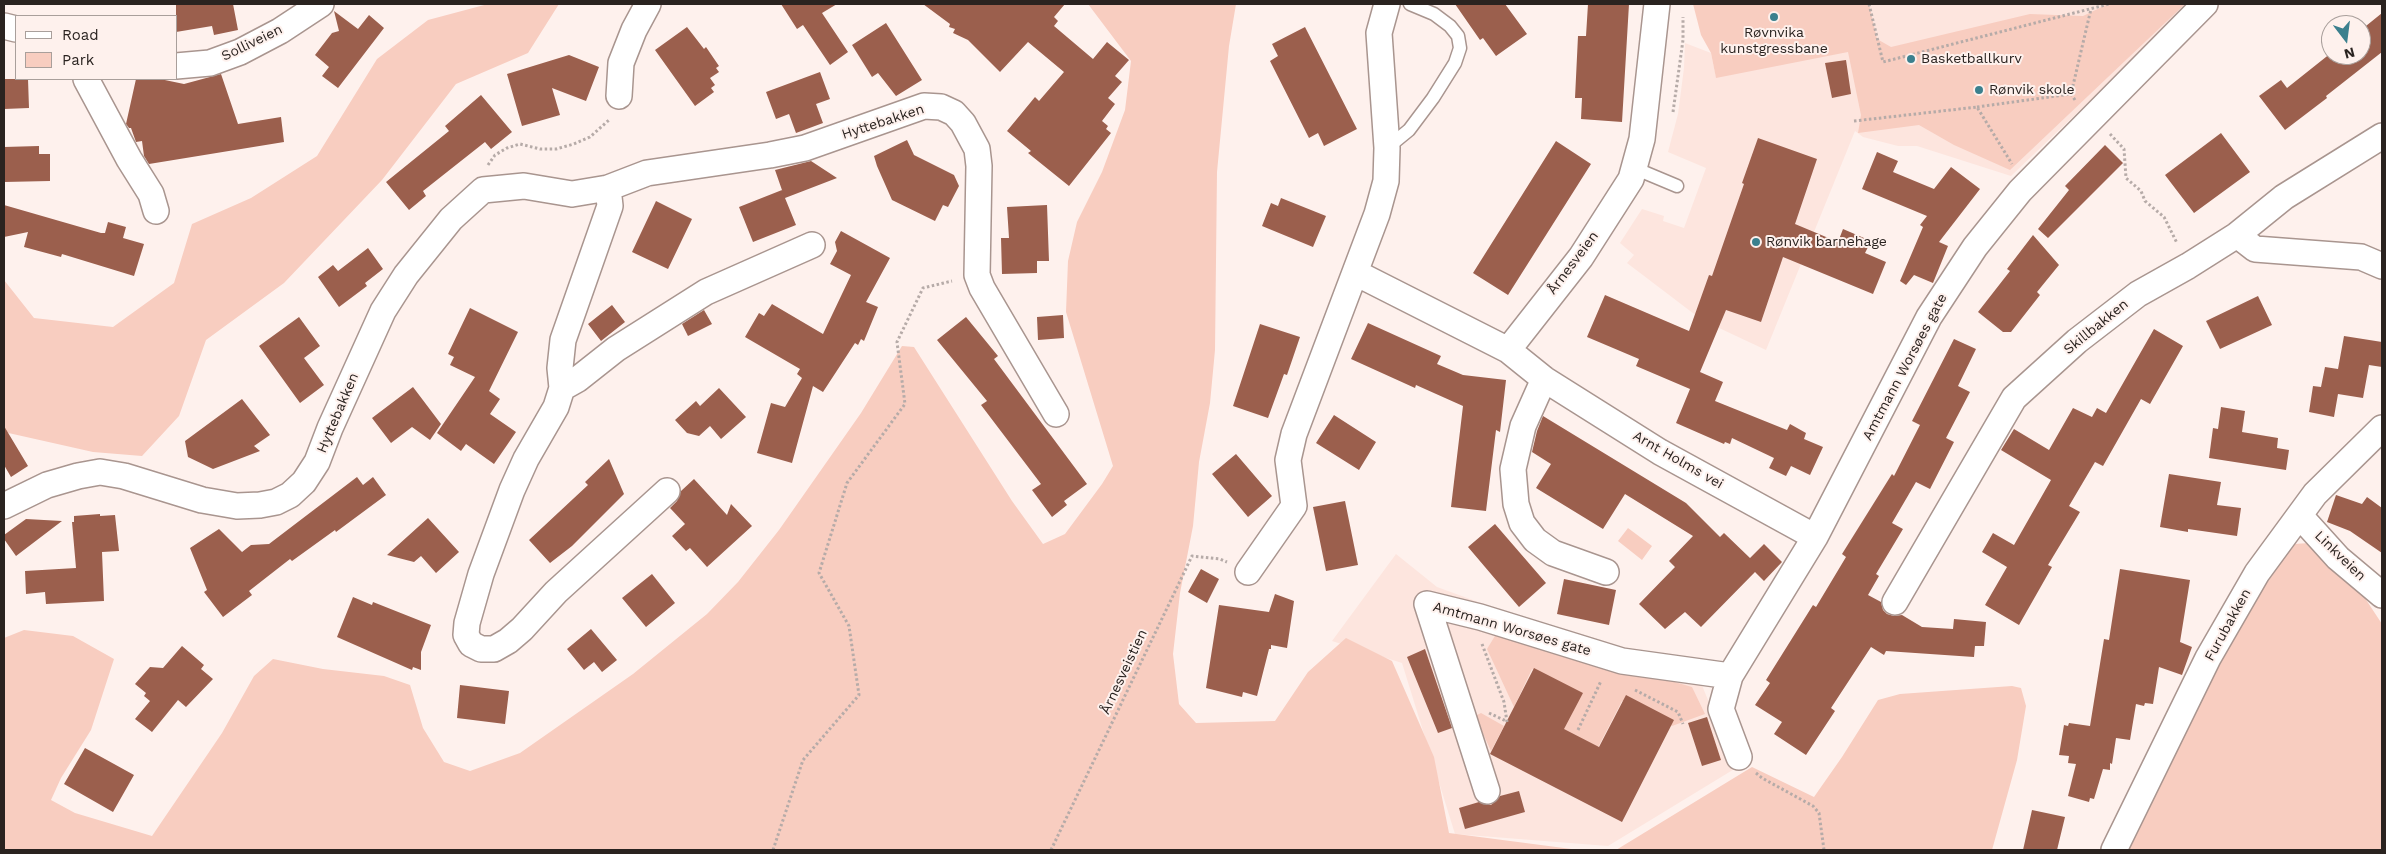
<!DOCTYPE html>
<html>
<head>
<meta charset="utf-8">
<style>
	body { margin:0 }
	#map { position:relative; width:2386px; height:854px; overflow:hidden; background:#fef1ed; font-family:"Work Sans",sans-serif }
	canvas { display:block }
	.frame { position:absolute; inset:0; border:5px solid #2a2320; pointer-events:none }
	.legend { position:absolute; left:15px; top:15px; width:162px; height:65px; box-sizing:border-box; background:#fef1ed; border:1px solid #a99f9b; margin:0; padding:6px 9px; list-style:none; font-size:15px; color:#2a2320 }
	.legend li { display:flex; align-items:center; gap:10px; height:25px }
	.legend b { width:25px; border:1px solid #a99f9b }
	.north { position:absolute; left:2321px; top:15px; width:50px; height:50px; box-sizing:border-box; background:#fef1ed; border:1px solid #a99f9b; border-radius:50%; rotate:165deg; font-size:14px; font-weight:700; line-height:20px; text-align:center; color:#2a2320 }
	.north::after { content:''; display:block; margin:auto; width:18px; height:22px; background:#3b808e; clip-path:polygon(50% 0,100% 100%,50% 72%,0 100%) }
</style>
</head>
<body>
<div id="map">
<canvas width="2386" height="854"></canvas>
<div class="frame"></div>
<ul class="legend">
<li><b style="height:6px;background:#fff"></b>Road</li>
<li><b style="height:14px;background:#f8cdc0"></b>Park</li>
</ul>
<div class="north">N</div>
</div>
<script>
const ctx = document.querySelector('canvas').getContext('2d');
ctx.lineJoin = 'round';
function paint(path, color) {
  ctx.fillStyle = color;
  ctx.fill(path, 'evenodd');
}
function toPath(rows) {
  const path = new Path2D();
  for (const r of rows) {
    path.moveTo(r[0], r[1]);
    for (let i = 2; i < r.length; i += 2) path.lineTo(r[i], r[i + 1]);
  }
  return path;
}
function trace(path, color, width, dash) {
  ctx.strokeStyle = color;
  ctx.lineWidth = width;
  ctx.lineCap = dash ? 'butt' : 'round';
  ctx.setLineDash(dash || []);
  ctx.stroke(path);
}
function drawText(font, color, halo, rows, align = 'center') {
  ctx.font = font + ' "Work Sans",sans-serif';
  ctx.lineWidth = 4;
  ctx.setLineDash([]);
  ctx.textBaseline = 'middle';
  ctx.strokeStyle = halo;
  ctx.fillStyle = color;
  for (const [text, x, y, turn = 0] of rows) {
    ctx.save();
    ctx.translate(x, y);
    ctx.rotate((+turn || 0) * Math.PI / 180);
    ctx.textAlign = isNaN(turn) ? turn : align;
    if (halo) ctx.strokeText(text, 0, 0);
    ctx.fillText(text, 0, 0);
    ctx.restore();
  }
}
paint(toPath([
	[1839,4,2191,4,2011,176,1917,146,1898,146,1863,137,1855,131,1766,350,1702,320,1627,263,1634,255,1620,243,1642,209,1664,216,1663,221,1684,228,1706,168,1668,152,1678,114,1684,68,1685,43,1711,53,1716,77],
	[1396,554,1437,587,1701,683,1736,768,1608,846,1455,834,1402,663,1332,641]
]), '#fde5de');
paint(toPath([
	[488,4,559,4,528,53,456,84,382,180,284,283,206,340,179,416,142,456,93,452,4,432,4,280,34,318,113,327,174,283,192,224,251,198,317,156,377,59,428,20],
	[1088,4,1236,4,1229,46,1217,172,1215,350,1210,403,1199,462,1193,526,1180,593,1173,654,1179,704,1196,723,1275,721,1308,672,1346,638,1392,661,1434,757,1449,833,1579,850,4,850,4,638,24,630,73,636,114,659,91,730,61,778,51,800,75,813,152,836,222,733,254,676,273,659,323,669,384,676,410,685,423,728,444,762,470,771,520,753,633,674,707,614,738,582,779,530,861,413,902,346,914,347,1012,501,1043,544,1065,534,1102,484,1113,466,1066,312,1068,261,1077,222,1102,172,1125,110,1131,61],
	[1693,4,1869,4,1877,39,1891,47,2030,14,2083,16,2108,4,2185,4,2010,170,1954,145,1919,125,1858,133,1861,115,1848,52,1716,78,1711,53,1701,35],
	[1628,528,1652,546,1642,560,1618,541],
	[2309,543,2359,589,2382,624,2382,850,2127,850,2225,653,2264,587,2294,544],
	[1498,631,1692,687,1705,714,1672,726,1622,701,1594,755,1558,736,1579,695,1532,669,1514,707,1487,649],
	[2012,686,2021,688,2026,706,2017,760,1992,850,1616,850,1752,767,1814,797,1842,757,1878,700,1900,694],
	[1481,713,1504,726,1491,751,1475,716]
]), '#f8cdc0');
paint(toPath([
	[176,4,233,4,238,30,214,35,212,26,176,32],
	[781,4,837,4,822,13,848,52,830,65,803,25,797,29],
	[923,4,1065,4,1054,17,1058,21,1054,26,1093,59,1107,42,1129,60,1115,76,1122,82,1108,98,1115,104,1102,121,1108,126,1106,129,1111,133,1069,186,1028,153,1031,151,1007,131,1035,97,1039,101,1064,72,1028,42,1000,72,968,40,953,33,955,29,949,27,950,24],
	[1455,4,1505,4,1527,34,1496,56,1483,38,1480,40],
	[1588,4,1629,4,1622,122,1581,119,1582,98,1575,98,1578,36,1586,36],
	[334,11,358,29,369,15,384,28,338,88,322,76,329,67,315,55,332,33,339,31],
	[2382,13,2382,52,2326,96,2327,98,2285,130,2259,96,2281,80,2287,88,2331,53,2361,55,2361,30],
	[886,23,922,80,896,96,878,73,872,77,852,45],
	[687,27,704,49,706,47,719,66,716,68,719,72,710,78,715,85,711,88,714,92,695,106,655,50],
	[1305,27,1357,129,1324,146,1318,133,1309,138,1270,61,1278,56,1272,44],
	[569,55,599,67,586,101,552,88,560,115,522,126,507,74],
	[1846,60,1851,94,1832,98,1825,63],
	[820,72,830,99,816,104,823,123,796,133,789,114,776,119,766,92],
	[221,74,238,124,281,117,284,142,149,164,144,156,142,141,136,142,131,128,129,128,126,124,136,79,160,79,184,84],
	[4,79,28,79,29,108,4,109],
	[481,95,512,132,491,149,485,142,423,191,426,196,409,210,386,182,449,131,445,126],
	[2221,133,2250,172,2194,213,2165,175],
	[1758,138,1817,159,1795,224,1838,242,1843,229,1871,241,1865,253,1886,262,1873,294,1783,257,1761,322,1726,310,1700,372,1723,382,1715,401,1787,430,1790,424,1806,433,1804,439,1823,447,1810,475,1791,466,1786,476,1769,468,1774,458,1732,438,1730,444,1725,442,1724,444,1676,423,1690,389,1636,366,1639,359,1587,337,1605,295,1689,331,1709,275,1712,276,1744,184,1742,183],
	[907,140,914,155,954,175,959,186,948,207,943,205,935,221,892,200,877,166,874,156],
	[1556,141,1591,164,1508,295,1473,273],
	[2105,145,2123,163,2048,238,2038,229,2069,190,2065,186],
	[39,146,39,154,50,154,50,181,4,182,4,147],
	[1877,152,1898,161,1893,172,1934,189,1951,167,1980,189,1939,242,1948,246,1933,283,1914,275,1906,285,1900,281,1923,227,1920,225,1927,216,1862,189],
	[811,161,837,178,785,198,796,225,753,242,739,207,782,190,783,193,775,170],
	[1281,198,1326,216,1313,247,1262,226,1271,203,1278,206],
	[656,201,692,219,668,269,632,252],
	[4,205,101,233,105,233,108,222,126,227,123,238,144,244,134,276,62,254,61,257,24,247,28,232,4,237],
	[1047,205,1049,261,1037,261,1037,273,1002,274,1001,238,1009,238,1007,207],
	[841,231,890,258,866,302,878,307,864,341,861,339,858,345,855,343,823,392,813,386,792,463,757,453,771,403,785,407,802,378,797,374,800,369,745,337,759,313,764,316,772,304,823,334,851,275,830,264,837,251,835,242],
	[2033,235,2059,265,2037,292,2040,295,2011,332,2003,332,1978,312,2010,271,2007,269],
	[368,248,383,269,365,283,367,286,339,307,318,277,333,265,338,271],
	[2258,296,2272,325,2220,349,2206,321],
	[612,305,625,322,601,341,588,324],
	[470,308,518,332,489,391,500,399,490,414,516,432,494,464,466,444,461,451,437,433,475,377,450,365,454,357,448,354],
	[704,310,712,324,688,336,682,324],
	[1063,315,1064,338,1038,340,1037,317],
	[299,317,320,346,304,358,324,385,300,403,259,346],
	[966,317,998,356,994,359,1087,484,1064,501,1067,505,1052,517,1032,490,1041,484,981,405,987,401,937,340],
	[1368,323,1441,356,1437,364,1463,375,1506,380,1500,432,1496,430,1486,511,1451,507,1463,406,1416,385,1415,388,1351,359],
	[1260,324,1300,337,1287,375,1284,374,1268,418,1233,406],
	[2154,329,2183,346,2150,404,2141,399,2103,466,2095,462,2069,506,2080,512,2048,565,2052,567,2019,625,1985,605,2007,567,1982,552,1993,533,2014,545,2051,480,2001,450,2014,429,2049,450,2073,408,2092,417,2097,408,2106,413],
	[2344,336,2382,342,2382,367,2369,365,2363,398,2338,394,2334,417,2309,412,2313,386,2321,387,2325,367,2338,369],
	[1954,339,1976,349,1958,386,1970,392,1946,438,1954,442,1930,489,1916,482,1892,523,1903,529,1876,574,1879,576,1868,595,1881,602,1883,610,1887,614,1894,616,1902,615,1922,627,1953,629,1954,619,1986,622,1984,646,1975,646,1974,657,1886,651,1884,655,1871,647,1831,708,1835,711,1806,755,1774,734,1782,722,1755,705,1770,683,1766,680,1813,605,1816,607,1846,557,1842,554,1892,474,1894,476,1920,425,1912,421],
	[413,387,441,424,430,440,412,427,391,443,372,418],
	[719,388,746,417,721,439,710,426,699,436,687,433,675,420,696,401,700,406],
	[242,399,270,435,254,446,260,451,213,469,188,457,185,441],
	[2221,407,2245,411,2242,432,2278,438,2277,448,2289,450,2286,470,2209,458,2213,428,2218,429],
	[1334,415,1376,442,1359,470,1316,443],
	[1543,416,1686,503,1720,537,1724,533,1750,558,1764,544,1782,562,1764,581,1755,572,1701,627,1685,612,1665,629,1639,604,1675,567,1669,561,1693,536,1625,494,1603,529,1536,488,1551,464,1532,452,1537,431],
	[4,426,28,466,11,477,4,465],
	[1236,454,1272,496,1248,517,1212,474],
	[609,459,624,494,572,546,550,563,529,540,588,485,585,482],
	[2169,474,2221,482,2217,505,2241,508,2237,536,2188,529,2188,532,2160,527],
	[357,477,363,485,373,477,386,495,336,532,335,530,292,561,290,559,249,591,252,595,223,617,204,592,207,590,190,548,219,529,242,552,251,545,269,544],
	[694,479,727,515,731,504,752,526,707,567,690,548,686,551,672,536,685,524,670,508,677,501,681,491],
	[2336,495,2362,504,2367,497,2382,508,2382,553,2350,531,2327,522],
	[1345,501,1358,565,1326,571,1313,507],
	[100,514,100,516,115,515,119,551,102,552,104,601,46,604,45,592,26,594,25,571,76,568,72,522,74,522,74,516],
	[428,518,459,552,436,573,421,556,414,562,387,555],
	[26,519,62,521,16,556,4,539,4,535],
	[1495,524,1546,583,1519,607,1468,547],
	[1201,569,1219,579,1207,603,1188,592],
	[2120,569,2190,580,2180,642,2192,647,2182,675,2159,667,2153,704,2145,703,2144,706,2136,704,2130,740,2116,738,2112,764,2110,763,2110,770,2103,769,2094,799,2090,798,2089,802,2068,796,2076,764,2068,763,2069,756,2059,755,2064,725,2068,726,2069,723,2090,726,2104,639,2109,640],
	[652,574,675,603,646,627,622,598],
	[1564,579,1616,590,1609,625,1557,614],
	[1275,594,1294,601,1287,648,1271,645,1271,649,1269,649,1257,696,1243,692,1242,697,1206,688,1219,605,1269,612],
	[353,597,372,605,373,602,431,625,421,652,421,670,413,667,412,670,337,637],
	[591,629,617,660,602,672,594,662,584,670,567,649],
	[182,646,204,665,201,669,213,679,186,707,178,700,152,732,135,719,150,701,144,696,146,693,135,684,150,667,163,668],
	[1425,649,1452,728,1438,733,1407,657],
	[1534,668,1583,693,1564,729,1599,747,1626,695,1674,720,1622,822,1490,754],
	[460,685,509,691,505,724,457,718],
	[1707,717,1721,760,1702,766,1688,723],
	[85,748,134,775,113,812,64,784],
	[1519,791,1525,812,1465,829,1459,808,1479,802,1491,805,1500,796],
	[2032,810,2065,817,2057,850,2023,850]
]), '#9b5f4d');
const lane = toPath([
	[1387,148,1409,130,1433,98,1455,63,1460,48,1458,36,1450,26,1434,14,1410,4],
	[1634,168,1677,186]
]);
const street = toPath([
	[4,26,16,29],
	[176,66,210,63,240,52,280,31,321,4],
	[86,79,129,159,151,194,156,211],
	[619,96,621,63,634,30,648,4],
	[608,188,610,206,563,340,560,368,562,388,556,407,526,459,512,490,481,574,467,623,466,635,471,644,481,649,494,649,508,641,522,629,556,592,667,491],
	[2237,235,2255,249,2361,257,2382,266],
	[1356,273,1508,350,1544,379,1660,452,1815,537],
	[1508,350,1581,257,1631,179,1642,139,1657,4],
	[1544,379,1523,426,1513,469,1516,504,1522,523,1535,540,1553,553,1606,572],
	[562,388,578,379,616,349,706,292,812,245],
	[4,506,47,485,78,476,100,472,124,476,202,500,237,506,260,505,276,502,290,495,304,482,317,462,330,428,383,311,406,275,451,219,483,190,524,186,572,194,608,188,647,173,770,155,805,148,924,106,941,107,954,113,963,123,977,149,979,166,977,275,982,288,1056,414],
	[2300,516,2338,558,2382,595],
	[1248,572,1294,506,1288,460,1294,434,1377,214,1386,181,1387,148,1379,33,1387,4],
	[1895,602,2014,398,2077,341,2138,294,2188,266,2237,235,2284,197,2382,136],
	[1739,757,1721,709,1730,676,1815,537,1929,317,1975,247,2020,191,2205,4],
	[1487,791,1427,604,1480,617,1622,661,1730,676],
	[2114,850,2208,658,2257,573,2315,494,2382,428]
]);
trace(lane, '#a9958f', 15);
trace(street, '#a9958f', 28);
trace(toPath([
	[1869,4,1883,62,2109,4],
	[2075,100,2071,94,2091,9],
	[1977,107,2071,94],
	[1673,112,1683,40,1683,17],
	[1854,121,1977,107,2012,164],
	[2110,134,2124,149,2126,178,2141,191,2145,201,2164,217,2177,243],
	[488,165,495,155,507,148,520,144,540,149,556,149,574,144,590,137,609,120],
	[1482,644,1504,702,1507,722],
	[1635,690,1678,712,1683,724],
	[1489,713,1506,721],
	[1578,730,1601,681],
	[1756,773,1762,778,1813,806,1819,813,1824,850],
	[773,850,803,760,859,695,849,626,819,573,847,483,905,404,897,342,923,288,952,281],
	[1051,850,1192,556,1220,559,1227,562]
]), '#b6aba8', 3, [2.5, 2.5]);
trace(lane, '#fff', 12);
trace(street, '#fff', 25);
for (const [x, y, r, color] of [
	[1774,17,5,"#3b808e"],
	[1911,59,5,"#3b808e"],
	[1979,90,5,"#3b808e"],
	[1756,242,5,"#3b808e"]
]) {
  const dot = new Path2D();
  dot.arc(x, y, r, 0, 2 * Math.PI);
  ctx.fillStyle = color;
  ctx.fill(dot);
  trace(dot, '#fef1ed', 2);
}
drawText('14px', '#2a2320', '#fef1ed', [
	["Røvnvika",1774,33,"center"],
	["kunstgressbane",1774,49,"center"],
	["Basketballkurv",1921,59],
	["Rønvik skole",1989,90],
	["Rønvik barnehage",1766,242]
], 'left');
drawText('14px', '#2a2320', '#fef1ed', [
	["Solliveien",252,43,-26],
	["Hyttebakken",883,122,-18],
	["Årnesveien",1573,263,-53],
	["Skillbakken",2096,327,-39],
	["Amtmann Worsøes gate",1905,367,-62],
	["Hyttebakken",338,413,-67],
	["Arnt Holms vei",1678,460,30],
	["Linkveien",2340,556,44],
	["Furubakken",2228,625,-61],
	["Amtmann Worsøes gate",1512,629,16],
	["Årnesveistien",1124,672,-65]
]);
</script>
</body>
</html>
